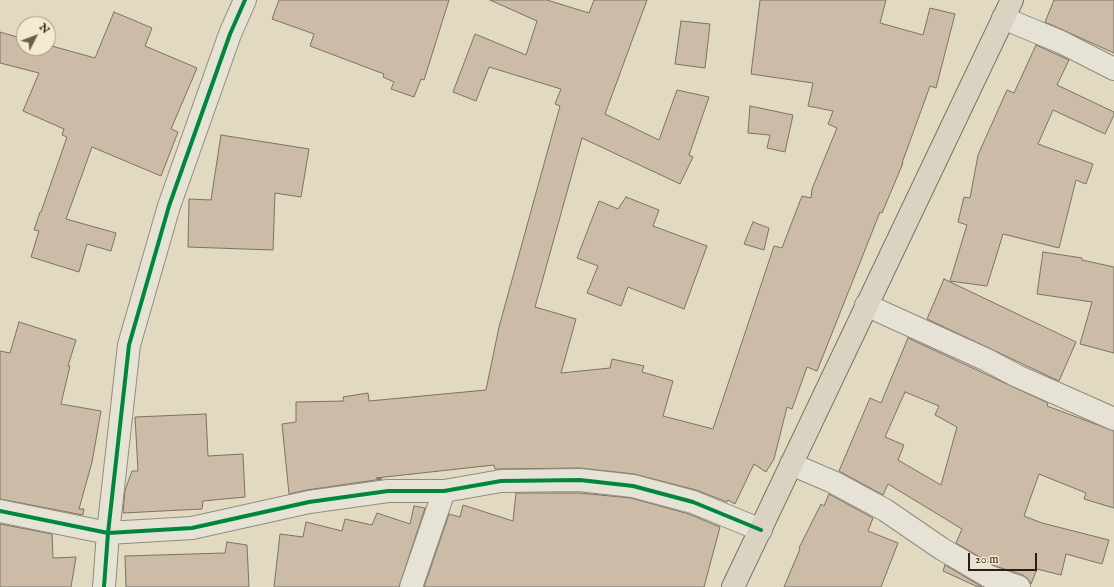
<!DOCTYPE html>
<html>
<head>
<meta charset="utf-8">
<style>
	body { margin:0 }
	#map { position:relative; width:1114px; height:587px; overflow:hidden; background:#e1d9c0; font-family:"IM FELL English",serif }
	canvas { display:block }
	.north { position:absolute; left:16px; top:16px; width:40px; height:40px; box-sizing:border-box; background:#f4ebce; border:1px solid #a49884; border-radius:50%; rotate:48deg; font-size:11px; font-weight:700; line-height:16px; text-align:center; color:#2c1c16 }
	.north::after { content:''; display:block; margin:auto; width:14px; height:18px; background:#6b5e52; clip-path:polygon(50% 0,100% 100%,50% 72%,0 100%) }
	.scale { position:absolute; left:968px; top:553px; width:69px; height:18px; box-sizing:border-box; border:2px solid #2c1c16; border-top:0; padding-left:5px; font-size:12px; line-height:14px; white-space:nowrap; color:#2c1c16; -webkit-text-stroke:3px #f4ebce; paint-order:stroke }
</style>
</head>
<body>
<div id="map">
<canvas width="1114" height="587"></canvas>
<div class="north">N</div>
<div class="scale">20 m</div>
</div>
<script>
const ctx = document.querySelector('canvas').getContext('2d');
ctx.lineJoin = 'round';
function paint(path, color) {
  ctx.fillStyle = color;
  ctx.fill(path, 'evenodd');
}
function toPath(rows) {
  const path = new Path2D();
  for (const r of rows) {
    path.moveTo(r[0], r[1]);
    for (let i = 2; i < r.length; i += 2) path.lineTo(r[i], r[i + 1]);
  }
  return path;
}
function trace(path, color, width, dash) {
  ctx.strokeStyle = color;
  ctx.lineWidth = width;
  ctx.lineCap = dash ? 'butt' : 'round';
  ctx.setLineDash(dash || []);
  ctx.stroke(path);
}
const building = toPath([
	[279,0,449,0,424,80,421,79,414,97,391,89,394,82,383,77,384,74,310,46,314,34,272,19,279,0],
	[490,0,547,0,589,13,594,0,647,0,605,114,659,140,677,90,709,97,689,155,693,157,680,184,582,138,535,307,576,319,561,373,610,368,612,359,644,366,642,372,673,381,663,416,713,429,774,246,782,248,802,196,811,198,812,189,837,128,828,124,833,111,808,106,813,83,751,74,760,0,886,0,880,23,923,35,930,8,955,14,936,88,930,86,902,163,903,163,882,213,880,212,817,371,807,367,792,409,787,407,774,459,766,472,754,464,735,504,728,500,727,502,696,490,634,474,580,468,495,469,494,465,376,478,382,479,307,490,289,494,282,424,296,422,296,402,344,401,343,397,368,393,369,401,486,390,499,327,560,106,555,104,561,89,489,67,476,101,453,92,475,34,526,55,537,21,490,0],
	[1054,0,1114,0,1114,53,1045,22,1054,0],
	[114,12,152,28,145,46,197,68,171,129,178,132,161,176,92,147,66,219,116,233,111,251,87,244,79,272,31,257,39,231,34,230,40,212,41,212,67,137,62,135,64,129,23,111,39,73,0,63,0,32,24,39,24,48,48,48,48,45,95,58,114,12],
	[681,21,710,24,705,68,675,64,681,21],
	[1036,45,1069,60,1057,85,1114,112,1114,115,1105,134,1053,110,1038,144,1093,164,1086,184,1076,180,1059,248,1003,234,987,286,950,281,967,225,958,222,964,197,970,198,978,155,1007,90,1014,93,1036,45],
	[750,106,793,115,785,152,767,148,770,135,748,133,750,106],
	[221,135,309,149,301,197,275,193,273,250,188,247,189,199,211,200,221,135],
	[626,197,659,210,653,226,707,246,684,309,628,287,621,306,587,293,598,266,577,258,599,201,618,209,626,197],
	[753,222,769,228,764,250,744,244,753,222],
	[1043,252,1082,258,1082,260,1114,267,1114,353,1080,344,1092,302,1037,294,1043,252],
	[944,279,1076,342,1059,381,927,319,944,279],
	[19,322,76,340,68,366,70,366,61,404,101,411,92,462,79,509,84,509,83,515,0,499,0,351,10,353,19,322],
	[908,338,1048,403,1047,406,1114,431,1114,508,1084,499,1086,493,1039,474,1024,516,1042,523,1109,540,1102,564,1066,554,1061,575,1037,569,1031,584,1028,579,1023,575,995,566,956,543,962,529,888,484,883,495,839,471,870,398,881,403,908,338],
	[905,392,939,406,935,415,957,427,941,485,898,460,904,445,885,437,905,392],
	[206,414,208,456,243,454,245,497,203,501,202,509,123,513,125,490,132,471,138,471,135,417,206,414],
	[516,493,579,493,631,498,689,514,720,527,704,587,424,587,449,514,460,517,463,505,513,521,516,493],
	[829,494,873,518,868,531,898,543,881,587,784,587,800,549,799,548,821,504,824,506,829,494],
	[414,506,425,508,399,587,274,587,280,534,303,537,306,522,342,531,345,519,372,525,377,513,410,524,414,506],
	[0,524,52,534,53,558,76,557,71,587,0,587,0,524],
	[227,542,247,545,249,587,126,587,125,556,225,553,227,542],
	[945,565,982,587,978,587,943,571,945,565]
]);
paint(building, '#cbbba7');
trace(building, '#7a7366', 1);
const minor = toPath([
	[1003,18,1061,42,1114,69],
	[866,305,987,360,1017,376,1114,419],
	[791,464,833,482,885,510,942,549,990,577,1019,587],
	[0,511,108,533,192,528,309,502,388,491,444,491,501,481,580,480,633,486,693,502,761,530],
	[104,587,108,533,129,345,169,206,230,34,245,0],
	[411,587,444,491]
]);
const major = toPath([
	[733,587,1012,0]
]);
trace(minor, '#928c7d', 24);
trace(major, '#7a7366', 24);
trace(minor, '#e7e2d6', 22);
trace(major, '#dad3c2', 22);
trace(toPath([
	[0,511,108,533,192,528,309,502,388,491,444,491,501,481,580,480,633,486,693,502,761,530],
	[104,587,108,533,129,345,169,206,230,34,245,0]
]), '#00873e', 4);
</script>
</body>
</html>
